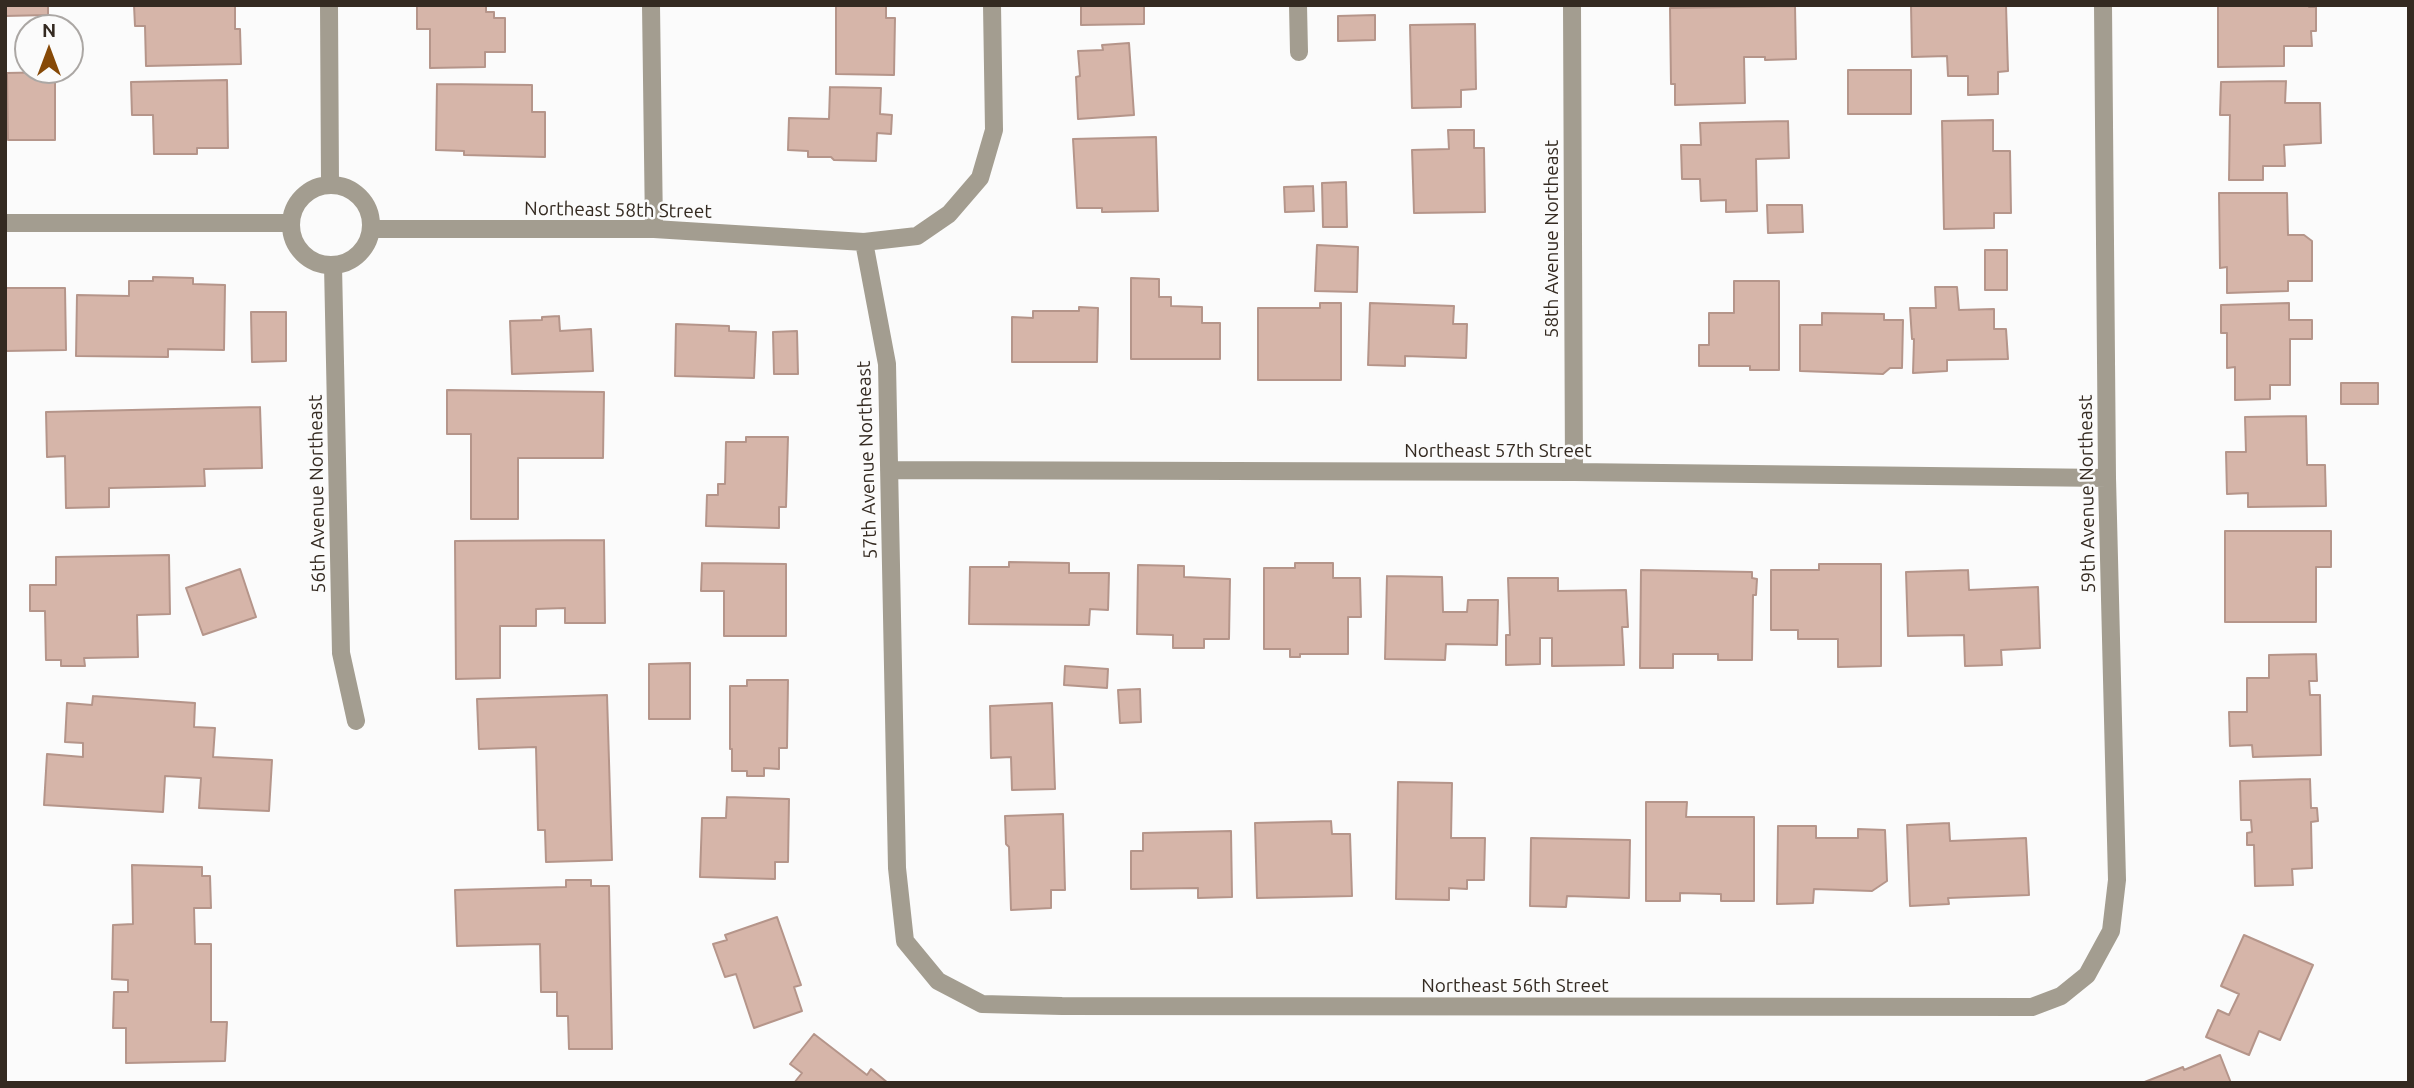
<!DOCTYPE html>
<html>
<head>
<meta charset="utf-8">
<style>
	body { margin:0 }
	#map { position:relative; width:2414px; height:1088px; overflow:hidden; background:#fbfbfb; font-family:Ubuntu,sans-serif }
	canvas { display:block }
	.frame { position:absolute; inset:0; border:7px solid #342a21; pointer-events:none }
	.north { position:absolute; left:14px; top:14px; width:70px; height:70px; box-sizing:border-box; background:#fbfbfb; border:2px solid #aba7a4; border-radius:50%; rotate:0deg; font-size:19px; font-weight:700; line-height:28px; text-align:center; color:#342a21 }
	.north::after { content:''; display:block; margin:auto; width:24px; height:32px; background:#864907; clip-path:polygon(50% 0,100% 100%,50% 72%,0 100%) }
</style>
</head>
<body>
<div id="map">
<canvas width="2414" height="1088"></canvas>
<div class="frame"></div>
<div class="north">N</div>
</div>
<script>
const ctx = document.querySelector('canvas').getContext('2d');
ctx.lineJoin = 'round';
function paint(path, color) {
  ctx.fillStyle = color;
  ctx.fill(path, 'evenodd');
}
function toPath(rows) {
  const path = new Path2D();
  for (const r of rows) {
    if (r.length === 3) {
      path.moveTo(r[0] + r[2], r[1]);
      path.arc(r[0], r[1], r[2], 0, 2 * Math.PI);
      continue;
    }
    path.moveTo(r[0], r[1]);
    for (let i = 2; i < r.length; i += 2) path.lineTo(r[i], r[i + 1]);
  }
  return path;
}
function trace(path, color, width, dash) {
  ctx.strokeStyle = color;
  ctx.lineWidth = width;
  ctx.lineCap = dash ? 'butt' : 'round';
  ctx.setLineDash(dash || []);
  ctx.stroke(path);
}
function drawText(font, color, halo, rows, align = 'center') {
  ctx.font = font + ' Ubuntu,sans-serif';
  ctx.lineWidth = 5;
  ctx.setLineDash([]);
  ctx.textBaseline = 'middle';
  ctx.strokeStyle = halo;
  ctx.fillStyle = color;
  for (const [text, x, y, turn = 0] of rows) {
    ctx.save();
    ctx.translate(x, y);
    ctx.rotate((+turn || 0) * Math.PI / 180);
    ctx.textAlign = isNaN(turn) ? turn : align;
    if (halo) ctx.strokeText(text, 0, 0);
    ctx.fillText(text, 0, 0);
    ctx.restore();
  }
}
const building = toPath([
	[5,5,48,5,48,15,5,16,5,5],
	[134,5,235,5,235,29,240,29,241,64,146,66,145,26,135,26,134,5],
	[417,5,486,5,486,12,494,12,494,18,505,18,505,52,485,52,485,67,430,68,430,29,417,29,417,5],
	[836,5,886,5,886,18,895,18,894,75,836,74,836,5],
	[1081,5,1144,5,1144,24,1081,25,1081,5],
	[1911,5,2006,5,2008,71,1998,72,1998,94,1968,95,1968,76,1948,76,1947,56,1912,57,1911,5],
	[2218,5,2309,5,2309,7,2316,7,2316,31,2311,31,2312,46,2284,46,2284,66,2218,67,2218,5],
	[1795,6,1796,59,1765,60,1765,57,1744,57,1745,103,1675,105,1675,84,1671,84,1670,8,1795,6],
	[1375,15,1375,40,1338,41,1338,16,1375,15],
	[1475,24,1476,89,1461,90,1461,107,1412,108,1410,25,1475,24],
	[1129,43,1134,115,1078,119,1076,77,1080,76,1078,51,1103,50,1102,45,1129,43],
	[1848,70,1911,70,1911,114,1848,114,1848,70],
	[55,72,55,140,8,140,7,73,55,72],
	[227,80,228,148,197,148,197,154,154,154,153,115,132,115,131,82,227,80],
	[2286,81,2285,103,2320,103,2321,143,2284,145,2285,166,2263,166,2263,180,2229,180,2230,115,2220,115,2221,82,2286,81],
	[437,84,532,85,532,112,545,112,545,157,464,155,464,151,436,150,437,84],
	[830,87,881,88,880,114,892,115,891,134,877,133,876,161,834,160,831,157,808,157,808,151,788,150,789,118,829,119,830,87],
	[1993,120,1993,151,2010,151,2011,213,1994,213,1994,228,1944,229,1942,121,1993,120],
	[1788,121,1789,158,1756,159,1757,211,1726,212,1726,200,1701,201,1700,179,1682,179,1681,145,1701,145,1700,123,1788,121],
	[1448,130,1474,130,1474,148,1484,148,1485,212,1414,213,1412,150,1449,149,1448,130],
	[1156,137,1158,211,1102,212,1102,208,1077,208,1073,139,1156,137],
	[1346,182,1347,227,1323,227,1322,183,1346,182],
	[1313,186,1314,211,1285,212,1284,187,1313,186],
	[2219,193,2287,193,2288,235,2304,235,2312,241,2312,281,2288,281,2288,291,2227,293,2227,267,2220,268,2219,193],
	[1767,205,1802,205,1803,232,1768,233,1767,205],
	[1317,245,1358,247,1357,292,1315,291,1317,245],
	[1985,250,2007,250,2007,290,1985,290,1985,250],
	[153,277,193,278,193,284,225,285,224,350,168,349,168,357,76,356,77,295,129,296,129,281,153,281,153,277],
	[1131,278,1159,279,1159,297,1171,297,1171,306,1202,307,1202,323,1220,323,1220,359,1131,359,1131,278],
	[1734,281,1779,281,1779,370,1750,370,1750,366,1699,366,1699,345,1709,345,1709,313,1734,313,1734,281],
	[1935,287,1957,287,1959,310,1994,309,1994,329,2006,329,2008,359,1947,360,1947,371,1913,373,1914,339,1912,339,1910,308,1936,308,1935,287],
	[5,288,65,288,66,350,5,351,5,288],
	[1320,303,1341,303,1341,380,1258,380,1258,308,1320,308,1320,303],
	[1370,303,1454,306,1453,324,1467,324,1466,358,1405,356,1405,366,1368,365,1370,303],
	[2289,303,2289,320,2312,320,2312,339,2290,339,2290,385,2270,385,2270,399,2235,400,2235,367,2227,368,2227,333,2221,333,2221,305,2289,303],
	[1079,307,1098,308,1097,362,1012,362,1012,317,1033,318,1033,311,1079,311,1079,307],
	[251,312,286,312,286,361,252,362,251,312],
	[1822,313,1884,314,1884,320,1903,320,1902,368,1890,368,1883,374,1800,371,1800,325,1822,325,1822,313],
	[559,316,560,331,591,329,593,371,512,374,510,321,542,320,542,317,559,316],
	[676,324,729,326,729,331,756,332,754,378,675,376,676,324],
	[797,331,798,374,774,374,773,332,797,331],
	[2341,383,2378,383,2378,404,2341,404,2341,383],
	[447,390,604,392,603,458,518,458,518,519,471,519,471,434,447,434,447,390],
	[260,407,262,468,204,469,205,486,109,488,109,507,66,508,65,456,47,457,46,412,260,407],
	[2306,416,2307,465,2325,465,2326,506,2248,507,2248,493,2227,494,2226,452,2246,452,2245,417,2306,416],
	[746,437,788,437,786,507,779,507,779,528,706,526,707,495,718,495,718,484,725,484,726,442,746,442,746,437],
	[2225,531,2331,531,2331,567,2316,567,2316,622,2225,622,2225,531],
	[604,540,605,623,565,623,565,608,536,609,536,626,500,626,500,678,456,679,455,541,604,540],
	[169,555,170,614,137,615,138,657,84,658,85,666,61,666,61,660,46,660,45,611,30,611,30,585,56,585,56,557,169,555],
	[1009,562,1069,563,1069,573,1109,573,1108,610,1090,609,1089,625,969,624,970,567,1009,567,1009,562],
	[702,563,786,564,786,636,724,636,724,591,701,591,702,563],
	[1295,563,1333,563,1333,578,1360,578,1361,617,1348,617,1348,654,1300,654,1300,657,1290,657,1290,649,1264,649,1264,568,1295,568,1295,563],
	[1819,564,1881,564,1881,666,1838,667,1838,639,1798,639,1798,630,1771,630,1771,570,1819,570,1819,564],
	[1138,565,1184,566,1184,577,1230,579,1229,639,1204,639,1204,648,1173,648,1173,635,1137,634,1138,565],
	[240,569,256,617,203,635,186,588,240,569],
	[1641,570,1752,572,1752,578,1757,579,1756,595,1753,595,1752,660,1718,660,1718,654,1673,654,1673,668,1640,668,1641,570],
	[1968,570,1969,590,2038,587,2040,648,2001,650,2002,665,1965,666,1964,635,1908,636,1906,572,1968,570],
	[1387,576,1442,577,1443,612,1467,612,1468,600,1498,600,1497,645,1446,644,1445,660,1385,659,1387,576],
	[1508,578,1558,578,1558,591,1626,590,1628,627,1622,627,1624,665,1552,666,1552,638,1540,638,1540,664,1506,665,1506,635,1510,635,1508,578],
	[2316,654,2317,681,2309,681,2310,695,2320,695,2321,755,2253,757,2252,745,2230,746,2229,712,2247,712,2247,678,2269,678,2269,655,2316,654],
	[690,663,690,719,649,719,649,664,690,663],
	[1065,666,1108,669,1107,688,1064,685,1065,666],
	[747,680,788,680,787,748,779,748,779,769,764,768,764,776,747,776,747,771,732,771,732,749,730,749,730,686,747,686,747,680],
	[1140,689,1141,722,1120,723,1118,690,1140,689],
	[607,695,612,860,546,862,545,830,538,830,536,747,479,749,477,699,607,695],
	[93,696,195,703,194,727,215,728,213,757,272,760,269,811,199,808,201,778,165,776,163,812,44,805,47,754,83,757,83,743,65,742,67,703,92,705,93,696],
	[1052,703,1055,789,1012,790,1011,757,991,758,990,706,1052,703],
	[2310,779,2311,808,2317,808,2318,821,2311,822,2312,868,2292,869,2293,885,2255,886,2254,845,2247,845,2247,833,2252,832,2251,820,2241,820,2240,781,2310,779],
	[1398,782,1452,783,1451,838,1485,838,1484,880,1467,880,1467,889,1449,888,1449,900,1396,899,1398,782],
	[727,797,789,799,788,862,775,862,775,879,700,877,702,818,726,818,727,797],
	[1646,802,1687,802,1686,817,1754,817,1754,901,1721,901,1721,894,1680,893,1680,901,1646,901,1646,802],
	[1063,814,1065,890,1051,890,1051,908,1011,910,1009,847,1006,844,1005,816,1063,814],
	[1331,821,1332,834,1350,834,1352,896,1257,898,1255,823,1331,821],
	[1949,823,1950,841,2026,838,2029,895,1948,898,1949,904,1910,906,1907,825,1949,823],
	[1778,826,1816,826,1816,838,1858,838,1858,829,1885,830,1887,881,1872,891,1814,889,1813,903,1777,904,1778,826],
	[1231,831,1232,897,1198,898,1198,888,1131,889,1131,851,1143,851,1143,833,1231,831],
	[1531,838,1630,840,1629,898,1567,896,1566,907,1530,906,1531,838],
	[132,865,202,867,202,876,210,876,211,908,194,908,195,944,211,944,211,1022,227,1022,225,1061,126,1063,126,1028,113,1028,114,992,128,992,128,980,112,979,113,925,133,924,132,865],
	[566,880,591,880,591,886,609,886,612,1049,569,1049,568,1016,557,1016,557,992,541,992,540,944,457,946,455,890,566,887,566,880],
	[777,917,801,985,794,987,802,1011,754,1028,736,974,725,977,713,944,727,940,725,935,777,917],
	[2244,935,2313,965,2280,1040,2259,1031,2249,1055,2206,1037,2218,1010,2229,1015,2239,994,2221,986,2244,935],
	[814,1034,867,1075,871,1069,888,1083,794,1083,802,1073,790,1064,814,1034],
	[2220,1055,2231,1083,2142,1083,2183,1067,2184,1070,2220,1055]
]);
paint(building, '#d6b5a9');
trace(building, '#b5958a', 2);
trace(toPath([
	[651,5,654,229],
	[1298,5,1299,52]
]), '#a39d90', 18);
trace(toPath([
	[329,5,330,185],
	[1572,5,1574,472],
	[331,225,40],
	[5,223,291,223],
	[372,229,654,229,864,242,917,236,949,214,980,178,994,130,992,5],
	[864,242,887,364,897,868,905,941,938,981,982,1004,1062,1006,2032,1007,2061,996,2087,975,2111,931,2117,880,2107,478,2103,5],
	[333,265,341,653,356,721],
	[889,470,1574,472,2107,478]
]), '#a39d90', 18);
drawText('19px', '#342a21', '#fbfbfb', [
	["Northeast 58th Street",618,210,1],
	["58th Avenue Northeast",1552,239,-90],
	["Northeast 57th Street",1498,451],
	["57th Avenue Northeast",867,460,-92],
	["56th Avenue Northeast",317,494,-91],
	["59th Avenue Northeast",2087,494,-91],
	["Northeast 56th Street",1515,986]
]);
</script>
</body>
</html>
